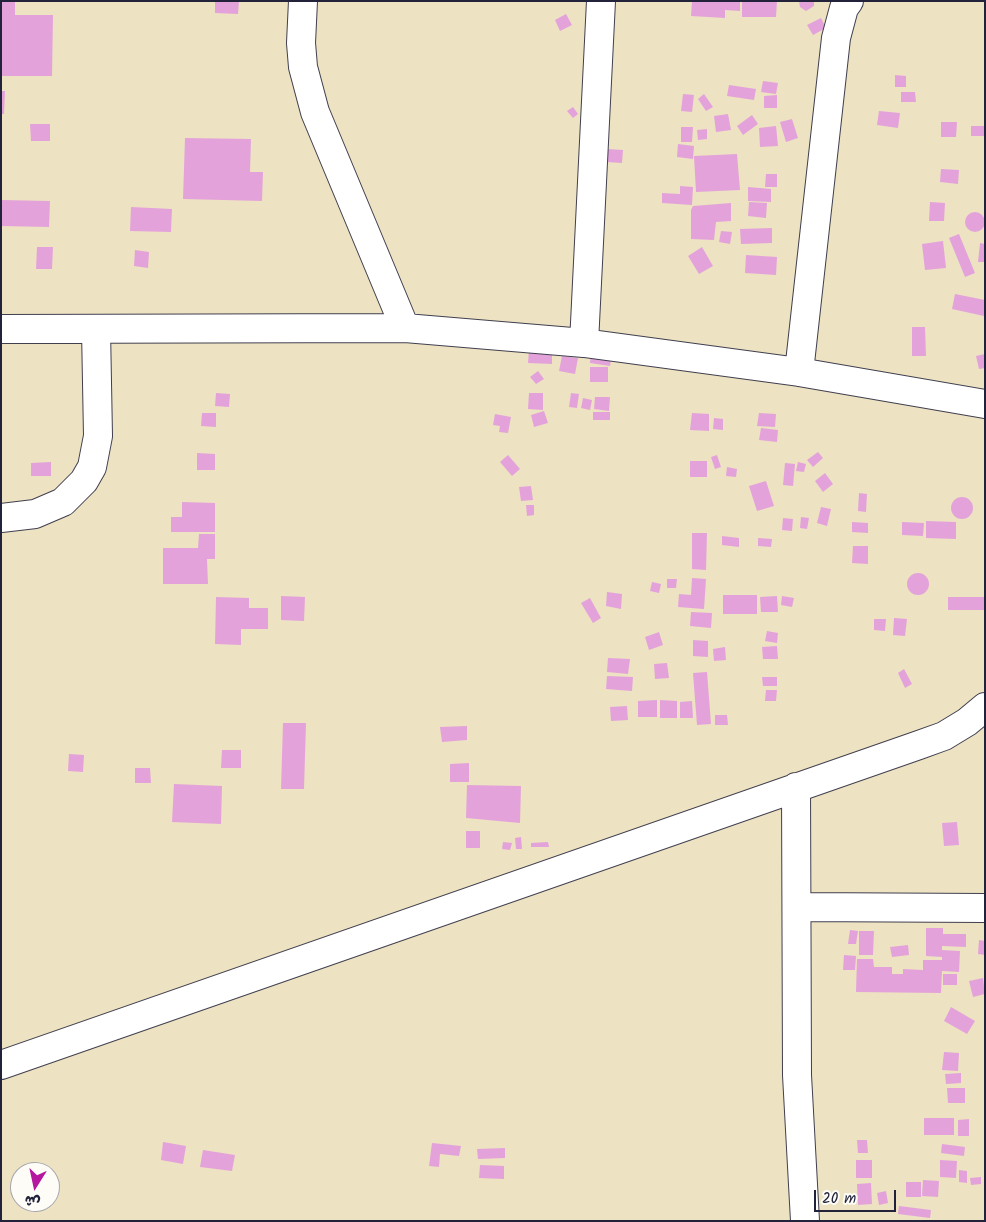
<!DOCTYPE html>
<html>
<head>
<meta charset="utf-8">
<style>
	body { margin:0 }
	#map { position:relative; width:986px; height:1222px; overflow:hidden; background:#ede2c2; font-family:Kalam,"Playpen Sans Arabic",sans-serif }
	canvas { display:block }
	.frame { position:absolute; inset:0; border:2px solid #22223b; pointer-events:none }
	.north { position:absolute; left:10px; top:1162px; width:50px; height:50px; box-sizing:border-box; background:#fdfcf7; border:1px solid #a5a5ac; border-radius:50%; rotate:190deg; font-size:14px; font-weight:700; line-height:20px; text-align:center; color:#22223b }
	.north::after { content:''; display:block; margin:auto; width:18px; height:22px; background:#b5179e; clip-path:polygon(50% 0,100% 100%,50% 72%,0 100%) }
	.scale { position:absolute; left:814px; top:1190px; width:82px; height:22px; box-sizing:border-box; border:2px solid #22223b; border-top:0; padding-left:6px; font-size:15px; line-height:18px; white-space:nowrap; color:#22223b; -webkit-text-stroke:4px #fdfcf7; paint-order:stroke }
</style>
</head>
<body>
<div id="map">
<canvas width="986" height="1222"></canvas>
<div class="frame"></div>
<div class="north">ش</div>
<div class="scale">20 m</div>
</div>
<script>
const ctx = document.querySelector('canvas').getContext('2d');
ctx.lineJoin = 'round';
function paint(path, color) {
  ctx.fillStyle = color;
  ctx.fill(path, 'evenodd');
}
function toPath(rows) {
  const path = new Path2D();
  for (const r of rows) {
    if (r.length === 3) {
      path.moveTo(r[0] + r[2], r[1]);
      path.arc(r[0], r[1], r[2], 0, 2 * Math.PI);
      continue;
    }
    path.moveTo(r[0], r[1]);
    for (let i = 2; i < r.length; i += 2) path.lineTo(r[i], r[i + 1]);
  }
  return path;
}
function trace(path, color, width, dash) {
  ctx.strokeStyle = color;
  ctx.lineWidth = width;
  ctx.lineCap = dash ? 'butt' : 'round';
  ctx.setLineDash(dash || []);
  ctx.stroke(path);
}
paint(toPath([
	[1,1,15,1,15,15,53,15,52,76,1,76],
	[215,1,239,1,238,14,215,13],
	[692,1,740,1,740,11,725,10,725,18,691,16],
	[742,1,777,1,776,17,742,17],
	[799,1,814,1,814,6,806,11,800,7],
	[566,14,572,25,560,31,555,20],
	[821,18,826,28,813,35,807,25],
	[895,75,906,76,906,87,895,87],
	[763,81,778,83,776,94,761,92],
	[729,85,756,89,754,100,727,96],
	[1,91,5,91,4,114,1,114],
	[901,92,915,92,916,102,901,102],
	[683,94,694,95,692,112,681,111],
	[704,94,713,107,706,111,698,99],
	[777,95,777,108,764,108,764,96],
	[573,107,578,114,573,118,567,111],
	[879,111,900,113,898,128,877,125],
	[728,114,731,130,716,132,714,116],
	[752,115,758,124,743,135,737,126],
	[792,119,798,138,786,142,780,122],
	[941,122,957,122,956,137,941,137],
	[30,124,50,124,50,141,31,141],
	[776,126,778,146,760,147,759,128],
	[971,126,985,126,985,136,971,136],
	[681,127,693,127,692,142,681,142],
	[707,129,707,139,698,140,697,130],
	[185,138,251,139,250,172,263,172,262,201,183,199],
	[678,144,694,146,693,159,677,157],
	[607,149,623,150,622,163,606,162],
	[737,154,740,190,696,192,694,156],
	[941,169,959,170,958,184,940,182],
	[766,174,777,174,777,187,765,187],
	[680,186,693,187,692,205,662,203,662,193,680,194],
	[748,187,771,189,771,202,748,201],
	[1,200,50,201,49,227,1,226],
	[749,202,767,203,766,218,748,216],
	[930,202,945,203,944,221,929,221],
	[731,203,731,221,716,222,714,240,691,239,691,210,693,206],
	[131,207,172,209,171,232,130,231],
	[975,222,10],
	[772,228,772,243,741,244,740,229],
	[721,231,732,232,730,244,719,242],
	[959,234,975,273,965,277,949,238],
	[943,241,946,268,925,270,922,244],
	[980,243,985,244,985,262,978,262],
	[37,247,53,247,52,269,36,269],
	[702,247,713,266,699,274,688,256],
	[135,250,149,252,148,268,134,266],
	[746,255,777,257,776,275,745,273],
	[955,294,985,300,984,316,952,309],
	[912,327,925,327,926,356,912,356],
	[529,350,552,352,552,364,528,363],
	[591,350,612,352,610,366,590,363],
	[985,354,985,368,979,369,976,356],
	[562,356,578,358,575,374,559,371],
	[590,367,608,367,608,382,590,382],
	[538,371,544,379,536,384,530,377],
	[216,393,230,394,229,407,215,406],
	[529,393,543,393,543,410,528,409],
	[571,393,579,394,577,408,569,407],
	[595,397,610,397,609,411,594,409],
	[583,398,592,400,590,410,581,408],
	[544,411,548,423,534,427,531,415],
	[593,412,610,412,610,420,593,420],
	[202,413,216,413,216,427,201,426],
	[692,413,709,414,709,431,690,430],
	[759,413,776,414,775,427,757,426],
	[495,414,511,417,508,433,499,432,500,426,493,425],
	[714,418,723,419,723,430,713,429],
	[761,428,778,430,777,442,759,440],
	[818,452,823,458,813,467,807,460],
	[197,453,215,454,215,470,197,470],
	[508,455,520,469,512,476,500,462],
	[717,455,721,467,715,469,711,457],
	[690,461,707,461,707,477,690,477],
	[51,462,51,476,31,476,31,463],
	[798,462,806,464,804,472,796,471],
	[785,463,795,464,793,486,783,485],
	[727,467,737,469,736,477,726,476],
	[825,473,833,484,823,492,815,481],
	[766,481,774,506,757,511,749,486],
	[531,486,533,500,521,501,519,487],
	[859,493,867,494,866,512,858,511],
	[962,508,11],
	[182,502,215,503,215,532,171,532,171,517,182,517],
	[526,505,534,505,534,515,527,516],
	[821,507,831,509,827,526,817,523],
	[801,517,809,518,807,529,800,528],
	[783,518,793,519,792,531,782,530],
	[926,521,956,522,956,539,926,538],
	[852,522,868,523,868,533,852,532],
	[902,522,924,523,923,536,902,535],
	[692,533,707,533,706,570,692,569],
	[199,534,215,534,215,559,207,559,208,584,163,584,163,548,198,548],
	[722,536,739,538,739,547,722,545],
	[758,538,772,539,771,547,758,546],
	[853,546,868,546,868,564,852,563],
	[918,584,11],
	[692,578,706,579,704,609,678,607,679,594,691,595],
	[667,579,677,579,676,588,667,588],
	[652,582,661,584,659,593,650,591],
	[607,592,622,594,621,609,606,606],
	[723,595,757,595,757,614,723,614],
	[281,596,305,597,304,621,281,620],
	[777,596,778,612,761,612,760,597],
	[782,596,794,598,792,607,781,605],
	[216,597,249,598,249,608,268,608,268,629,241,629,241,645,215,644],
	[948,597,985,597,985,610,948,610],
	[590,598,601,618,593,623,581,603],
	[691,612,712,613,711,628,690,626],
	[894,618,907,619,905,636,893,635],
	[874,619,886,619,885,631,874,630],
	[767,631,778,633,777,643,765,641],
	[659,632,663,645,649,650,645,637],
	[693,640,708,641,708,657,693,656],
	[777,646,778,659,763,659,762,647],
	[725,647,726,660,714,661,713,649],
	[608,658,630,659,628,674,607,672],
	[667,663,669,678,655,679,654,664],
	[904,669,912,684,905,688,898,673],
	[707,672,711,724,697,725,693,673],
	[607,676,633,677,632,691,606,689],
	[762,677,777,677,777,686,763,686],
	[766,690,777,690,776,701,765,701],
	[657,700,657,717,638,717,638,701],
	[660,700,677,701,677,718,660,718],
	[692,701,693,718,680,718,680,702],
	[627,706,628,720,611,721,610,707],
	[715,715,727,715,728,725,715,725],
	[283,723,306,723,304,789,281,789],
	[467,726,467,740,442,742,440,727],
	[222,750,241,750,241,768,221,768],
	[69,754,84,755,83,772,68,771],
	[469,763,469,782,450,782,450,764],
	[135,768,150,768,151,783,135,783],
	[174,784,222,786,221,824,172,822],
	[467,785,521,786,520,823,466,818],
	[957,822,959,845,944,846,942,823],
	[466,831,480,831,480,848,466,848],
	[521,837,522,849,516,849,515,838],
	[503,842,512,843,510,850,502,849],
	[548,842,549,847,531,847,531,843],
	[926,928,943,928,943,934,966,934,966,947,942,946,942,950,960,951,959,972,942,971,941,993,856,992,857,959,873,959,874,967,892,967,892,974,903,974,903,969,923,970,923,960,942,960,942,957,926,956],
	[850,930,858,931,856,944,848,944],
	[859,931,874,931,873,955,859,955],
	[979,940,985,941,985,955,978,954],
	[908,945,909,955,892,957,890,947],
	[844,955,856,956,855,970,843,970],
	[943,974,957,974,957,985,943,985],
	[983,978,985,994,973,997,969,981],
	[951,1007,975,1021,967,1034,944,1021],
	[944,1052,959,1053,958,1071,942,1070],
	[961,1073,961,1083,946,1084,945,1074],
	[947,1088,965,1088,965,1103,948,1103],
	[924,1118,954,1118,954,1135,924,1135],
	[969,1119,969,1136,958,1136,958,1120],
	[857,1140,867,1140,868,1153,858,1153],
	[163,1142,186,1146,183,1164,161,1160],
	[432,1143,461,1146,459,1156,440,1154,439,1167,429,1166],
	[942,1144,965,1147,964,1156,941,1153],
	[505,1148,505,1158,478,1159,477,1149],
	[203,1150,235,1155,232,1171,200,1167],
	[856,1160,872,1160,872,1178,856,1178],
	[940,1160,957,1161,956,1178,940,1177],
	[480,1165,504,1166,504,1179,479,1178],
	[959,1170,967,1171,967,1183,959,1182],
	[981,1177,981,1184,971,1185,970,1178],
	[923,1180,939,1181,938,1197,922,1196],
	[906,1182,921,1182,921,1197,906,1197],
	[871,1183,872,1204,858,1205,857,1184],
	[886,1191,888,1203,879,1205,877,1193],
	[899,1206,931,1210,930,1218,898,1214]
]), '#e3a3da');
const minor = toPath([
	[303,1,301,43,303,67,315,112,405,328],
	[1,329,405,328,584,343,799,372,985,404],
	[584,343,601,1],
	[799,372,836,38,844,8,849,1],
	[1,518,35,514,63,502,84,481,92,467,98,436,96,329],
	[796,787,797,1075,805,1221],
	[797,907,985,908],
	[1,1065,919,745,944,736,967,722,985,707]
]);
trace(minor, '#403f4f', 30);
trace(minor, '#fff', 28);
</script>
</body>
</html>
